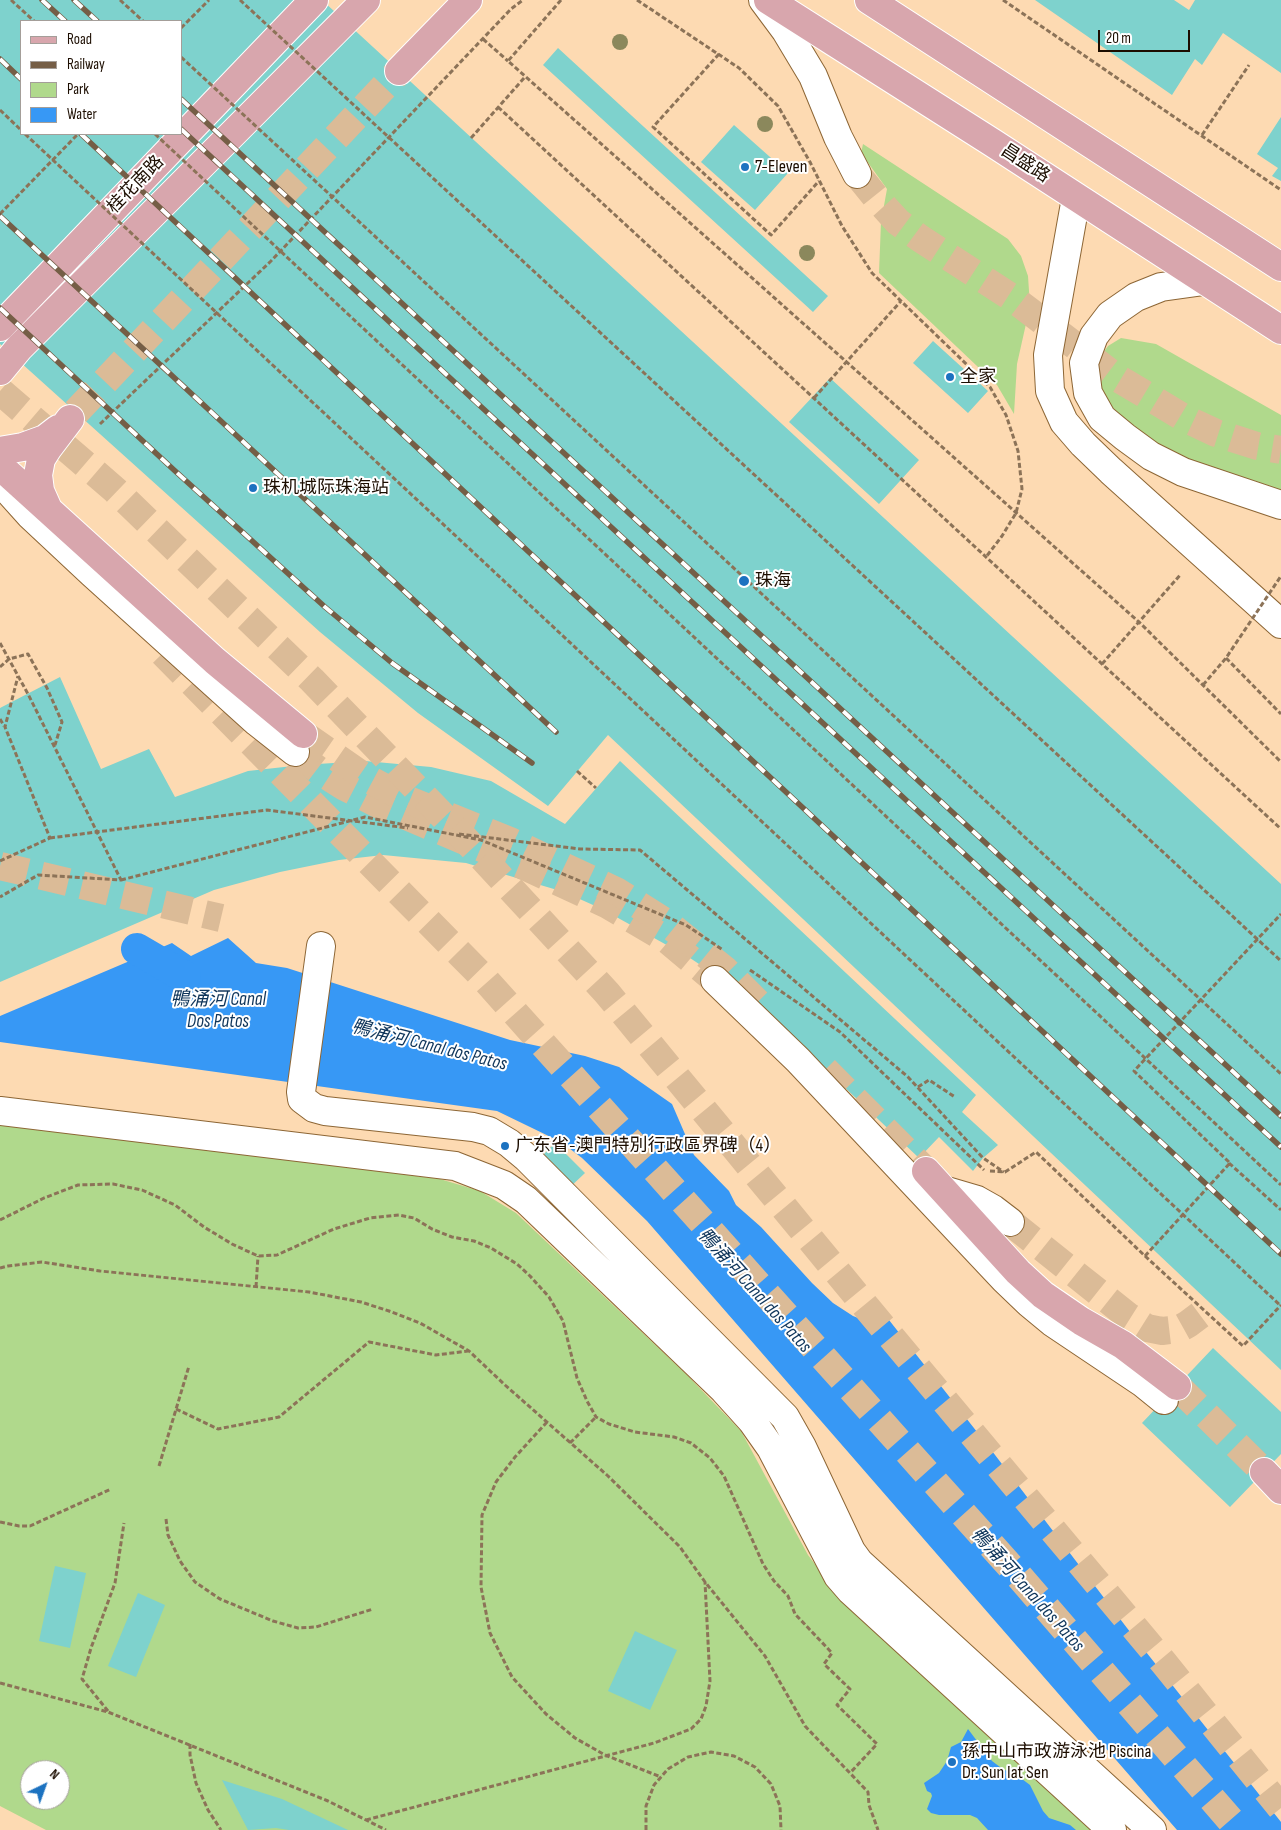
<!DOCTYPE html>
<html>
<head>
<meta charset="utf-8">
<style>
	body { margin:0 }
	#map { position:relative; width:1281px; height:1830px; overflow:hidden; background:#fddab2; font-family:"Sofia Sans Condensed",sans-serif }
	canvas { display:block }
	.legend { position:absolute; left:20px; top:20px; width:162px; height:115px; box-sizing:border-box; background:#fff; border:1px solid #a49e99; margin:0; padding:6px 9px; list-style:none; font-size:15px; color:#1c0d00 }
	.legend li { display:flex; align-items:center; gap:10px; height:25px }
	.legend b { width:25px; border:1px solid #a49e99 }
	.north { position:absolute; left:20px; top:1760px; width:50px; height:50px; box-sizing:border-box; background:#fff; border:1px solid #a49e99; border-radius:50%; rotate:42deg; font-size:14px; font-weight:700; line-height:20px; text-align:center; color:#1c0d00 }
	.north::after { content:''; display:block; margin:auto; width:18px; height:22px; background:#1c72c0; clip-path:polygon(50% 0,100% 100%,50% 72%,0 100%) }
	.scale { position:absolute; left:1098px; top:30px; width:92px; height:22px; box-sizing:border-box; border:2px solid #1c0d00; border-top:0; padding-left:6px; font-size:15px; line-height:18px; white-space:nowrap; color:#1c0d00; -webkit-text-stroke:4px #fff; paint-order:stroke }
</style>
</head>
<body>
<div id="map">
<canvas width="1281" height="1830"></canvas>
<ul class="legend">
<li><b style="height:6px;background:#d8a6ad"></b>Road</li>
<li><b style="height:6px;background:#755e46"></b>Railway</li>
<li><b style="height:14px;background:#b0d98c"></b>Park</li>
<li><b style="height:14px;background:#3798f5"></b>Water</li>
</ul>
<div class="north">N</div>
<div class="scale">20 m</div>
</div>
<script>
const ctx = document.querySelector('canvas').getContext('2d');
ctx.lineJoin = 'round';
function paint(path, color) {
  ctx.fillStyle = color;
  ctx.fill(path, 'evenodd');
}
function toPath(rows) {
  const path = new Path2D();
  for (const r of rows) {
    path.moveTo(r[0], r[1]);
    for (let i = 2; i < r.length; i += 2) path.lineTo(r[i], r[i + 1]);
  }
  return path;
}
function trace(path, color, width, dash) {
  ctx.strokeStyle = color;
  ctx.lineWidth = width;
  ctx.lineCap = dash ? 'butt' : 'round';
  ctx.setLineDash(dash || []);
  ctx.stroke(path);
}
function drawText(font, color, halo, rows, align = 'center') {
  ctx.font = font + ' "Sofia Sans Condensed","Noto Sans SC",sans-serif';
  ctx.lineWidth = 4;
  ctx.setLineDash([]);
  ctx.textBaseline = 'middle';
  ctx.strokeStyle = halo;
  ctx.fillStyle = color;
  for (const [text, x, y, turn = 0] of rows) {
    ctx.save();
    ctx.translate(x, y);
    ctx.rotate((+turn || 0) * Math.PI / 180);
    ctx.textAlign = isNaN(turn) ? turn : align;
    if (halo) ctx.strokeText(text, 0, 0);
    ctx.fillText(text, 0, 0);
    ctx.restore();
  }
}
paint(toPath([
	[863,144,1008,239,1021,256,1028,276,1030,306,1017,364,1014,414,997,385,879,273,881,222,887,189,861,153],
	[1121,338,1156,344,1281,415,1281,498,1156,451,1100,401,1097,361,1108,346],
	[0,1124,440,1179,480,1191,516,1213,687,1375,741,1431,808,1555,843,1601,1093,1830,46,1830,0,1806],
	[30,1770,60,1770,60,1800,30,1800]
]), '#b0d98c');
paint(toPath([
	[228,938,256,963,287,968,510,1040,585,1056,619,1067,672,1104,694,1155,729,1191,736,1205,761,1227,812,1283,833,1303,853,1316,871,1323,889,1320,992,1451,1127,1628,1281,1822,1281,1830,1177,1830,647,1221,582,1158,561,1142,497,1111,0,1042,0,1016,172,943,191,956],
	[968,1729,992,1761,1004,1770,1014,1773,1030,1785,1043,1811,1049,1818,1070,1825,1076,1830,988,1830,977,1818,970,1815,939,1815,931,1813,927,1809,932,1796,931,1793,927,1791,924,1783,939,1773,947,1761,951,1747,961,1742]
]), '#3798f5');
trace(toPath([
	[137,949,185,977]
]), '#3798f5', 32);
paint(toPath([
	[0,0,322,0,1281,884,1281,1370,608,735,548,806,418,713,320,632,0,344],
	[21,21,181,21,181,134,21,134],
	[1035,0,1174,0,1189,10,1195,0,1281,0,1281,73,1223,33,1202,65,1195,59,1172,95],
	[558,48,828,296,813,312,543,65],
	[1281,117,1281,181,1272,176,1278,168,1257,154],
	[734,125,788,173,755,210,701,162],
	[933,341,988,391,968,413,913,363],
	[830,378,919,460,879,504,789,422],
	[60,677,101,769,149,749,175,797,248,771,302,765,365,761,431,767,491,781,565,824,620,761,976,1095,962,1112,998,1145,983,1158,973,1171,939,1137,919,1158,781,1027,738,990,690,958,602,909,564,892,466,863,383,855,339,860,280,872,214,890,0,982,0,708],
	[555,1143,585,1173,567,1190,538,1160],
	[1213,1348,1281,1412,1281,1454,1230,1507,1142,1423],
	[55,1566,86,1573,70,1648,39,1641],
	[138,1593,165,1605,136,1677,108,1666],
	[635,1631,677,1650,650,1710,608,1691],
	[222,1780,282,1799,348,1830,289,1830,276,1828,248,1830]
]), '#7ed2cd');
trace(toPath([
	[857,174,878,200,898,222,921,239,1011,297,1116,377,1186,419,1216,433,1257,446,1281,450],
	[295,752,321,772,343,786,380,805,524,866,606,904,666,939,715,980],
	[0,866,221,918],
	[1010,1222,1128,1316,1147,1328,1162,1331,1179,1329,1188,1324,1200,1315]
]), '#dbbb97', 28, [28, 14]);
trace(toPath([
	[76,412,399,71],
	[303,734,365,777,406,799,510,841,618,892,667,923,725,970,759,1004],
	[825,1070,926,1171],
	[1177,1386,1264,1472]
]), '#dbbb97', 28, [28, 14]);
trace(toPath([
	[0,391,115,490,312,680,465,839,607,993,867,1308,1164,1663,1281,1808],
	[163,653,482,976,1018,1575,1239,1830]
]), '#dbbb97', 28, [28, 14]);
const minor = toPath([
	[763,0,786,31,813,76,838,137,857,174],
	[1076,198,1048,355,1050,391,1064,422,1083,444,1111,471,1281,624],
	[1204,281,1161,287,1136,297,1110,315,1094,336,1084,363,1088,393,1102,418,1125,437,1151,456,1183,472,1281,505],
	[0,479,5,487,30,515,92,573,257,722,295,752],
	[321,946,301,1092,302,1099,314,1108,325,1111,473,1127,489,1131,509,1143,527,1158,785,1417,802,1447,851,1551,859,1562,1152,1830],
	[715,980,798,1060,1005,1280,1029,1303,1052,1322,1143,1383,1164,1400],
	[0,1111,455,1166,504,1185,526,1200,724,1390,752,1421,771,1448,838,1576,851,1591,1112,1830],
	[943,1190,977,1200,993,1209,1010,1222]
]);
const major = toPath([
	[768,0,993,143,1281,330],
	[869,0,1281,267],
	[399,71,468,0],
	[0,327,314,0],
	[0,371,19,348,366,0],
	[0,451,23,447,45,439,58,429],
	[0,466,215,661,303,734],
	[48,509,40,491,38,475,41,459,48,448,70,419],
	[926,1171,1018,1272,1043,1295,1081,1321,1123,1345,1177,1386],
	[1264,1472,1281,1490]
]);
trace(minor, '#8d6635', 30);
trace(major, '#fff', 30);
trace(toPath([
	[11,0,34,21],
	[120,0,143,21],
	[561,0,508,61,1139,622,1280,761],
	[637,0,739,68,778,106,810,162,842,226,872,273,990,387,1006,415,1018,451,1022,489,1016,513,1002,536,986,557],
	[1003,0,1281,190],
	[181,28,209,0],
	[483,39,508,61],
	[719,54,653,127,771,235,819,181],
	[498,107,1281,829],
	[0,110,21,130],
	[1202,135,1249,65],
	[471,138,525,77],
	[0,214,78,134],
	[814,398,901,301],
	[100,424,271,261,511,9,523,0],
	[0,643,28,694,121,880,38,875,0,897],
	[1226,658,1281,714],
	[1102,664,1181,574],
	[0,667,9,659,28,654,47,688,62,722,55,745],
	[0,719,4,726],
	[577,771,596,788],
	[459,834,580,849,640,850,908,1077,983,1158,1004,1172],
	[50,838,267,810,408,828],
	[0,861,50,838,5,727,18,676],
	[121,880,365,817,481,840,686,925,723,950],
	[750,970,840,1032,984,1170],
	[918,1087,929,1080,955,1097],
	[1229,1163,1281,1210],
	[990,1171,1005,1172,1036,1152,1145,1256,1230,1163,1134,1071,1281,914],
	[0,1220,44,1198,78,1185,113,1184,142,1190,175,1205,204,1227,232,1244,258,1256,277,1255,334,1229,370,1218,399,1215,414,1218,432,1229,452,1237,474,1241,491,1248,517,1264,530,1276,549,1297,563,1321,577,1378,587,1401,596,1417,609,1424,635,1432,674,1437,691,1443,710,1458,724,1476,763,1564,774,1581,788,1596,795,1614,832,1653,824,1664,850,1689,837,1705,877,1744,850,1773],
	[1145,1256,1243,1346,1281,1305],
	[0,1268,8,1266,42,1262,100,1271,309,1292,361,1302,389,1311,420,1323,469,1351,505,1385,608,1476,680,1547,705,1582,765,1656,805,1726,868,1792,869,1805,878,1830],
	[256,1287,258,1256],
	[176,1409,218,1429,279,1417,369,1342,436,1355,468,1351],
	[547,1422,515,1457,496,1482,482,1515,481,1587,490,1633,512,1677,546,1714,575,1738,605,1755,661,1777],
	[570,1443,596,1417],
	[159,1466,189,1366],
	[166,1519,168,1535,180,1561,195,1582,220,1599,273,1621,298,1628,316,1627,373,1609],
	[0,1522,19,1526,30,1526,111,1489],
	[0,1683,108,1712,328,1801,386,1830],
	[108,1711,82,1679,91,1648,115,1583,124,1523],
	[190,1744,190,1755,196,1783,208,1810,221,1830],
	[366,1820,654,1743,691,1729,701,1719,706,1706,710,1681,705,1582],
	[646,1830,646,1806,654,1785,668,1769,688,1757,711,1752,734,1756,755,1767,771,1784,780,1806,781,1830]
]), '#8c7358', 3, [5, 2.5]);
trace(minor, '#fff', 28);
trace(major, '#d8a6ad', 28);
const rail = toPath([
	[42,0,65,21],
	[74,0,97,21],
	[0,59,21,79],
	[181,99,1281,1116],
	[181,129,1281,1147],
	[81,134,1281,1254],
	[0,216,556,732],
	[0,308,174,470,325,607,392,663,532,763]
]);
trace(rail, '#755e46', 5.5);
trace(rail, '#fff', 4, [11]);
trace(toPath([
	[240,0,1281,961],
	[181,57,1281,1074],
	[25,134,1281,1306],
	[155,134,1281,1185],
	[1203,685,1226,658,1281,576]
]), '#8c7358', 3, [5, 2.5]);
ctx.fillStyle = '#8b885c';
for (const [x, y] of [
	[620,42],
	[765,124],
	[807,253]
]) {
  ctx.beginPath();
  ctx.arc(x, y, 8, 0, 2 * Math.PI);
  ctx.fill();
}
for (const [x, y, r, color] of [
	[745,167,5,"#1c72c0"],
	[950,377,5,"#1c72c0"],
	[253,488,5,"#1c72c0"],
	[744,581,6,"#1c72c0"],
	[505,1146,5,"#1c72c0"],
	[952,1762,5,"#1c72c0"]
]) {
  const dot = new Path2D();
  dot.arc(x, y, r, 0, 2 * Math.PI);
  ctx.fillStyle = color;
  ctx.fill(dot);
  trace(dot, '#fff', 2);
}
drawText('18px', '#1c0d00', '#fff', [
	["昌盛路",1025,164,33],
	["桂花南路",136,185,-46]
]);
drawText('18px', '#1c0d00', '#fff', [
	["7-Eleven",755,167],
	["全家",960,377],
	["珠机城际珠海站",263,488],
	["珠海",755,581],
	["广东省-澳門特別行政區界碑（4）",515,1146],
	["孫中山市政游泳池 Piscina",962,1752],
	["Dr. Sun Iat Sen",962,1773]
], 'left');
drawText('italic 19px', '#0f355a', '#fff', [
	["鴨涌河 Canal",218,1000],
	["Dos Patos",218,1022],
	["鴨涌河 Canal dos Patos",429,1046,14],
	["鴨涌河 Canal dos Patos",754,1291,48],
	["鴨涌河 Canal dos Patos",1027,1590,48]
]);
</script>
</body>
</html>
